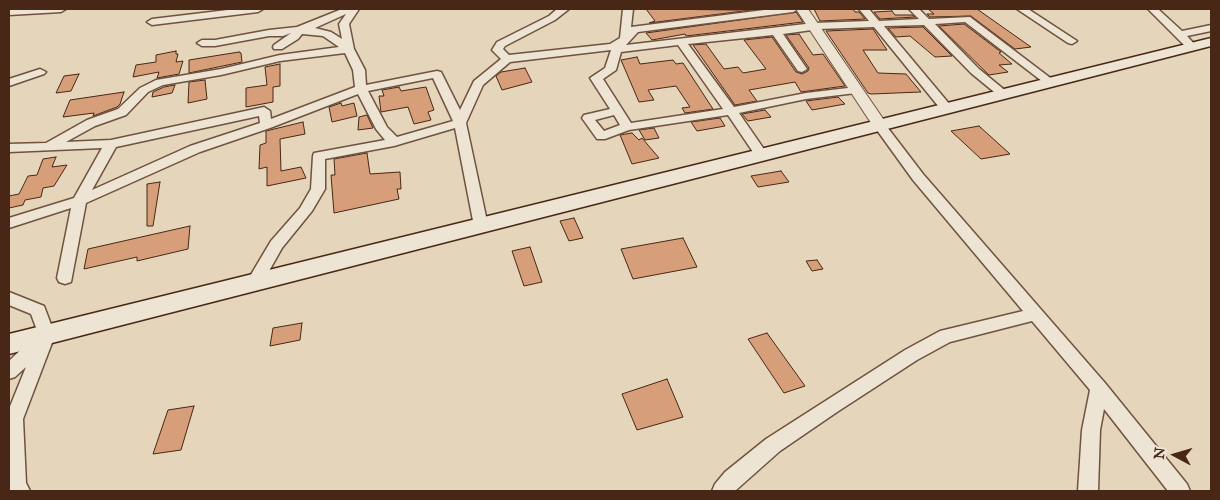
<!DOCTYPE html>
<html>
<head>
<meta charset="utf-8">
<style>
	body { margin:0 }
	#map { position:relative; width:1220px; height:500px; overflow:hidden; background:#e4d5bb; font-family:"IM FELL Great Primer",serif }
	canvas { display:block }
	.frame { position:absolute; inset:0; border:10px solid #482716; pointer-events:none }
	.north { position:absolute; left:1150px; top:430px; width:50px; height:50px; -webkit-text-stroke:4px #ede4d3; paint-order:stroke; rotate:276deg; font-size:14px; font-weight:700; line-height:20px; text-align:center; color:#482716 }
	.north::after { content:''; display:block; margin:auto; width:18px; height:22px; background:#482716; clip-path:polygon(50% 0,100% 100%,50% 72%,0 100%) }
</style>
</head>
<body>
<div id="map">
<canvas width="1220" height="500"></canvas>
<div class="frame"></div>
<div class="north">N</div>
</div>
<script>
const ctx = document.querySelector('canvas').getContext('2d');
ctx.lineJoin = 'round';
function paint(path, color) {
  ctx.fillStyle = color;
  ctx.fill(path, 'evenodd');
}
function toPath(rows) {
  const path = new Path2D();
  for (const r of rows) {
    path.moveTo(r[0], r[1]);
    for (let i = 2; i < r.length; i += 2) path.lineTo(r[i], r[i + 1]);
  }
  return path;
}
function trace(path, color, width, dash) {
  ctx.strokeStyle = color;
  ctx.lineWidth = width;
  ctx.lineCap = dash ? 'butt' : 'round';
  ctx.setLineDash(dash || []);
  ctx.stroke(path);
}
const building = toPath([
	[646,9,738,10,759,9,649,23,655,21,646,9],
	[814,9,853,9,855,12,859,12,865,19,820,21,814,9],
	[928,9,977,9,1031,47,1015,49,971,16,930,17,927,14,934,14,928,9],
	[892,11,895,15,912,15,915,17,880,19,874,12,892,11],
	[796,12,803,22,686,36,685,34,652,40,646,33,796,12],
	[964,24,1001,52,999,53,1012,64,999,65,1008,72,989,75,939,26,964,24],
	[923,27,952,56,935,57,910,36,896,37,888,28,923,27],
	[873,29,887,50,863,50,878,73,906,74,921,92,871,94,868,93,826,31,873,29],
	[799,34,813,55,823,54,845,86,801,92,795,82,749,90,757,101,735,105,693,45,706,44,724,69,738,67,743,73,766,69,744,40,772,37,796,72,802,74,808,71,809,68,786,35,799,34],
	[176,51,176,54,178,54,176,62,183,61,179,74,157,78,159,72,133,77,136,65,156,62,156,55,176,51],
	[239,52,241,53,242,62,189,73,189,60,239,52],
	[637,57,640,64,673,60,676,64,683,63,713,109,685,113,682,108,690,107,676,86,648,90,654,100,639,102,621,60,637,57],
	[280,64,280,86,273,87,273,102,246,107,246,88,267,85,265,67,280,64],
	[525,68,532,82,502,90,496,76,501,72,525,68],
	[79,74,71,91,56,93,64,76,79,74],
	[205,80,207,99,188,103,189,82,205,80],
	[175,85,172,93,152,97,153,92,164,87,175,85],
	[399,87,401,91,426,87,434,110,428,112,431,120,414,124,408,107,381,112,379,96,384,96,382,90,399,87],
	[124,92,120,104,117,107,93,116,94,113,63,117,70,100,124,92],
	[838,97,845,104,812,110,806,101,838,97],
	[341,103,342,106,354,103,357,116,332,122,329,107,341,103],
	[765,110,771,117,748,121,742,114,765,110],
	[367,115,373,128,358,130,359,117,367,115],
	[720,118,725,126,697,131,691,122,720,118],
	[303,122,305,134,280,139,281,171,301,167,306,178,267,186,267,167,259,169,260,145,266,143,266,131,303,122],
	[979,126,1010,154,981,159,951,131,979,126],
	[654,128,659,138,645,140,639,130,654,128],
	[632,133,639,140,642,138,659,158,632,164,620,135,632,133],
	[367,153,370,174,400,172,401,189,397,189,399,199,334,213,331,175,335,175,334,159,367,153],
	[56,157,52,167,67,165,54,186,43,188,41,197,25,200,23,205,9,208,9,196,19,194,28,176,37,175,43,159,56,157],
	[781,171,789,182,758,187,751,176,781,171],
	[160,182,153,226,147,226,147,184,160,182],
	[574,218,583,238,569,241,560,221,574,218],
	[190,226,188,249,137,261,137,257,84,269,88,249,190,226],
	[683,238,697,267,633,279,621,249,683,238],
	[530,247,542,282,524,286,512,251,530,247],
	[817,260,823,269,812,271,806,261,817,260],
	[302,323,300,340,270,346,273,328,302,323],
	[767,333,805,386,784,393,748,339,767,333],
	[667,379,683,417,637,430,622,394,667,379],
	[194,406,181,450,153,454,168,410,194,406]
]);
paint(building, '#d79e7a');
trace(building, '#482716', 1);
const minor = toPath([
	[9,9,66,9,61,12,9,15,9,9],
	[236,9,263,9,258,12,152,25,147,22,152,19,236,9],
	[342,9,359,9,349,24,354,49,365,70,366,85,437,71,441,72,460,110,474,81,501,59,492,50,497,42,549,16,557,9,569,9,555,20,505,46,503,49,509,55,610,44,620,38,623,9,633,9,631,27,772,9,798,9,793,12,638,32,626,45,814,23,869,21,859,9,869,9,879,21,919,19,909,9,919,9,929,19,970,17,1057,83,1055,85,1047,85,965,22,935,24,979,69,1007,92,1009,94,1007,96,999,96,971,73,924,25,884,26,951,106,953,109,947,113,943,112,874,27,819,29,783,34,807,69,802,72,798,71,773,35,688,44,734,107,806,93,856,87,862,90,856,93,806,99,739,113,768,155,762,159,757,158,728,115,629,130,605,139,597,139,582,118,584,115,610,109,590,78,605,68,611,50,510,62,483,85,466,123,488,226,486,229,481,231,476,229,474,226,455,128,394,146,325,159,325,189,312,211,282,248,260,287,254,289,248,287,246,283,271,241,300,208,311,189,313,156,314,153,385,140,376,129,358,94,270,128,200,152,86,203,71,282,65,284,59,282,57,278,71,208,9,228,9,218,74,198,102,148,9,152,9,144,46,143,87,120,118,109,140,88,156,80,221,69,280,55,339,47,323,36,302,34,298,39,282,49,274,49,273,47,274,45,291,33,283,36,269,36,215,46,202,46,197,43,202,40,215,40,269,30,297,27,342,9],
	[346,14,339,24,342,39,331,32,315,28,346,14],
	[678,45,723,109,631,123,603,79,616,70,621,52,678,45],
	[345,53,353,70,355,87,271,119,270,111,264,107,111,140,66,142,95,126,126,115,148,92,163,85,221,75,280,61,345,53],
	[433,78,453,121,397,137,387,127,368,91,433,78],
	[614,115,620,125,604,131,595,120,614,115],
	[259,116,260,123,190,146,92,190,116,147,259,116],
	[1017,9,1028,9,1077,41,1072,44,1068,43,1017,9],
	[1148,9,1158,9,1182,31,1211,25,1211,31,1187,36,1197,47,1192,50,1188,49,1148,9],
	[40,69,46,72,44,74,9,86,9,79,40,69],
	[880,122,884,123,923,174,1105,383,1187,484,1190,491,1168,491,1104,409,1100,430,1098,491,1078,491,1082,430,1090,390,1032,321,950,342,917,360,837,412,780,451,735,491,712,491,715,484,725,472,766,439,905,350,940,331,1023,311,913,180,874,126,880,122],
	[9,292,44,306,55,335,23,419,26,483,30,491,9,491,9,409,26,367,15,377,9,379,9,361,38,333,31,314,9,305,9,292]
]);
const tertiary = toPath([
	[796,9,808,9,888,126,885,129,875,129,796,9]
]);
const secondary = toPath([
	[1211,38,1211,46,9,354,9,334,1211,38]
]);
trace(minor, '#6f523f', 3);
trace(tertiary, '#6f523f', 2);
trace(secondary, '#482716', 3);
paint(minor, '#ede4d3');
paint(tertiary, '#ede4d3');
paint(secondary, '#ede4d3');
</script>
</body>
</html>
